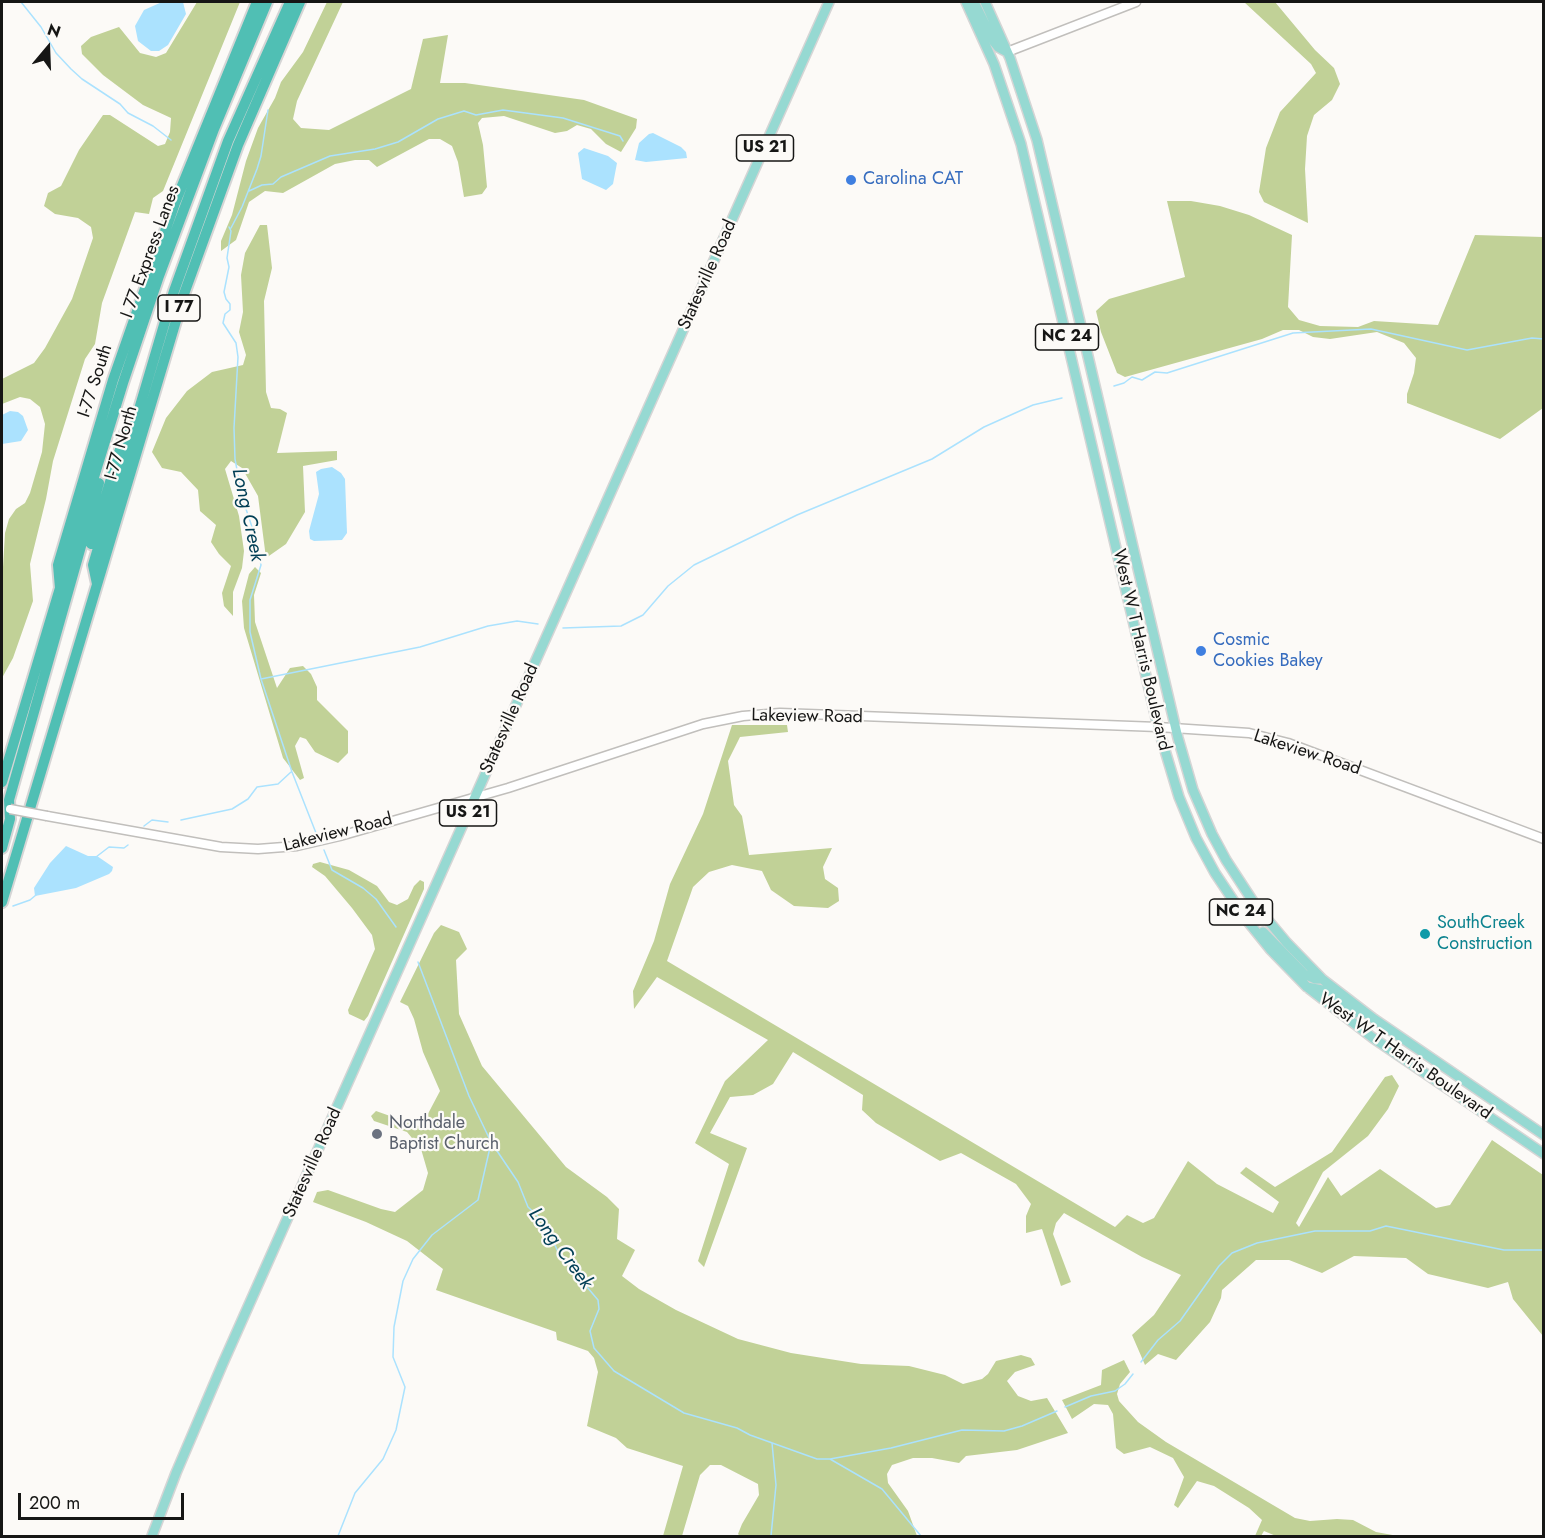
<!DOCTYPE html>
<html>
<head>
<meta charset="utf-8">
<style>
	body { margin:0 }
	#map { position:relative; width:1545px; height:1538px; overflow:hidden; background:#fcfaf7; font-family:Jost,sans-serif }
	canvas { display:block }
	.frame { position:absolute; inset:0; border:3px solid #161615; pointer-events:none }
	.north { position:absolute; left:18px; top:18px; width:60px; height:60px; -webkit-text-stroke:4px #fcfaf7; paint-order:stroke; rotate:19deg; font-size:16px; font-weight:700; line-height:24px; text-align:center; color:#161615 }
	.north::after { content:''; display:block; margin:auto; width:21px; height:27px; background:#161615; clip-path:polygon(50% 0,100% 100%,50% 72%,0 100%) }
	.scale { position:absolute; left:18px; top:1493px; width:166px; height:27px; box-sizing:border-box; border:3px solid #161615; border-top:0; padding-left:8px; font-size:18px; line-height:21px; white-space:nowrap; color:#161615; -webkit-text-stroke:4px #fcfaf7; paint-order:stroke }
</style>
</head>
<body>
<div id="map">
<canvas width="1545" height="1538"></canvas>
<div class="frame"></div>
<div class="north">N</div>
<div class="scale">200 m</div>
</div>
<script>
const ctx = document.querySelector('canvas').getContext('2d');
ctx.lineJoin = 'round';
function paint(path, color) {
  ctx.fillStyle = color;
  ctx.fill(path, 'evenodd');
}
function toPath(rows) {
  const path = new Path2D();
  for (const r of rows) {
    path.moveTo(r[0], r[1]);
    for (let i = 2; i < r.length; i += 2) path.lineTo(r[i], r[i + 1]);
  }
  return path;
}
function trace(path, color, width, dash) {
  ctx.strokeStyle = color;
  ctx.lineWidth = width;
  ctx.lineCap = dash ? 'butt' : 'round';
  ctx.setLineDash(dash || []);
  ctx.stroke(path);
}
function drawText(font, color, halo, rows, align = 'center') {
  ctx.font = font + ' Jost,sans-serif';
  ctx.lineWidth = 4.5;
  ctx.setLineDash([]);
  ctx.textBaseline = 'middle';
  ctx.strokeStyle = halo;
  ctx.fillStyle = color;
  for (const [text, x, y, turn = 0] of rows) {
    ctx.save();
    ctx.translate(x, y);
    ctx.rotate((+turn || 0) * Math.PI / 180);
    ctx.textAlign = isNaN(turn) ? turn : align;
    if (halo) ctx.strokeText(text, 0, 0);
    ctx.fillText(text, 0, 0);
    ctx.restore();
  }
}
paint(toPath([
	[197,2,240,2,163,191,153,198,149,214,135,212,102,303,95,344,85,359,53,461,46,499,30,564,33,601,13,658,2,678,2,584,5,533,9,519,16,509,25,503,30,493,42,452,45,424,40,407,30,399,20,397,2,404,2,379,34,363,45,348,72,299,93,238,91,227,78,218,55,214,44,206,48,193,61,186,79,150,103,115,110,115,158,146,165,144,170,132,171,118,143,105,103,75,82,54,81,46,91,37,119,27,140,53,156,57,166,53],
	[327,2,343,2,297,101,293,119,301,128,329,130,411,89,423,39,448,35,440,83,465,83,584,100,637,119,636,128,621,152,606,144,591,129,577,125,567,131,555,133,504,116,482,118,478,123,483,145,487,187,482,194,464,197,458,162,452,146,440,139,429,139,377,167,369,160,355,160,335,164,283,193,265,191,249,202,236,240,221,251,221,241,232,215,246,161,258,128,275,98,281,82,303,52],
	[1244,2,1275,2,1315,50,1334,68,1340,84,1332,100,1314,115,1307,136,1305,169,1308,223,1264,202,1259,192,1266,148,1280,112,1316,73,1311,64],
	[1167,201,1191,201,1220,206,1249,215,1292,235,1288,307,1299,320,1320,326,1358,327,1374,321,1438,325,1475,235,1543,237,1543,408,1500,439,1407,403,1407,394,1414,373,1416,358,1404,343,1377,332,1330,339,1313,337,1299,330,1283,330,1262,339,1125,377,1117,373,1101,332,1096,311,1109,299,1185,277],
	[260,225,267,225,272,268,264,301,266,392,271,408,280,409,287,413,277,453,337,451,337,460,303,466,305,512,286,544,266,558,258,496,242,468,231,461,225,469,239,516,244,551,242,568,233,592,233,616,224,606,222,593,231,566,219,554,211,542,216,525,200,511,198,490,181,472,162,468,152,452,166,418,187,391,212,372,243,365,246,355,239,332,243,312,241,275,245,253],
	[255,567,261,573,254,595,255,622,277,688,290,668,303,666,311,674,317,687,317,700,348,731,348,753,338,763,315,752,306,739,300,737,295,746,304,778,300,780,283,758,244,628,242,601,249,574],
	[732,725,787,725,788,732,740,737,728,761,734,805,742,816,749,855,832,848,823,867,825,879,838,888,839,901,828,908,794,906,771,890,762,871,732,865,709,872,693,887,667,961,1115,1227,1127,1215,1143,1223,1154,1218,1188,1161,1217,1184,1273,1213,1279,1202,1240,1173,1246,1167,1275,1187,1332,1152,1385,1077,1392,1075,1399,1086,1388,1109,1368,1136,1323,1172,1296,1223,1299,1227,1328,1177,1341,1196,1380,1169,1436,1208,1450,1205,1492,1140,1543,1175,1543,1336,1513,1299,1508,1282,1488,1288,1428,1274,1406,1258,1354,1256,1322,1273,1289,1260,1256,1260,1222,1290,1221,1298,1210,1322,1176,1360,1158,1354,1145,1365,1132,1335,1154,1315,1181,1275,1142,1257,1064,1213,1056,1223,1053,1234,1071,1282,1061,1286,1042,1229,1026,1233,1026,1216,1031,1204,1016,1184,961,1153,940,1161,876,1123,862,1110,863,1095,793,1052,773,1084,753,1095,730,1097,710,1133,747,1148,704,1267,698,1261,729,1164,695,1143,725,1081,768,1040,657,977,634,1009,633,991,654,941,670,884,703,814],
	[320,862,349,870,377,886,389,902,397,905,408,899,414,886,420,880,424,882,424,889,368,1016,364,1021,349,1014,348,1010,375,949,372,935,352,908,325,876,312,867,313,864],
	[441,925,459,932,467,949,456,960,459,1014,482,1066,566,1167,607,1197,619,1209,617,1239,635,1250,622,1276,639,1289,676,1310,738,1339,791,1353,861,1364,909,1366,945,1375,963,1384,982,1379,988,1374,996,1361,1021,1355,1031,1358,1035,1365,1015,1372,1007,1381,1018,1396,1031,1401,1047,1398,1068,1433,1017,1450,966,1456,959,1463,932,1458,913,1458,892,1465,887,1474,888,1483,908,1511,917,1536,740,1536,738,1534,742,1524,759,1495,758,1484,721,1465,710,1465,700,1475,682,1536,663,1536,683,1466,627,1448,616,1438,587,1426,598,1372,594,1358,588,1351,557,1340,556,1332,436,1290,443,1269,407,1241,366,1222,313,1202,317,1192,328,1190,381,1209,395,1212,423,1190,428,1173,421,1149,407,1132,374,1121,371,1116,376,1111,421,1127,440,1091,423,1052,414,1019,408,1006,400,1002,434,933],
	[1124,1360,1130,1372,1120,1384,1117,1394,1119,1401,1138,1422,1166,1442,1295,1518,1310,1521,1337,1519,1353,1520,1376,1532,1398,1536,1276,1536,1264,1531,1261,1536,1255,1536,1262,1520,1249,1508,1214,1486,1197,1481,1178,1508,1174,1505,1184,1477,1173,1458,1150,1447,1124,1454,1116,1448,1113,1414,1108,1405,1094,1404,1072,1419,1062,1400,1101,1385,1102,1370]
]), '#c1d197');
paint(toPath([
	[162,2,183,2,186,14,168,45,159,51,151,51,138,41,135,26,144,10],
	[653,133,681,147,686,152,687,158,646,162,635,160,639,143,649,134],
	[584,148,608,156,617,163,613,184,606,190,582,179,578,153],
	[10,411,18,412,23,416,28,430,21,441,2,444,2,415],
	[332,467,341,473,345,479,347,533,342,540,314,541,310,539,309,531,319,494,316,472,321,469],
	[66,846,88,856,97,856,113,867,112,871,109,874,76,888,35,896,34,888,50,863]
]), '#abe2fe');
trace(toPath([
	[21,2,41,27,56,53,71,69,82,79,120,104,128,113,153,126,171,140],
	[249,191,262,185,273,184,281,177,330,156,375,149,398,142,438,119,464,111,476,115,503,110,563,118,620,136,623,141],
	[229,227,231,231,227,258,229,267,224,292,226,299,230,304,230,310,225,314,223,323,236,343,238,357,234,428,235,459,242,497,255,536,261,565,250,600,250,632,261,679,292,772,316,833],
	[231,228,242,207,257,169,261,156,268,110],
	[1114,386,1124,383,1132,377,1142,380,1155,372,1167,373,1293,333,1371,329,1467,350,1532,338,1544,339],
	[563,628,621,626,643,615,668,586,694,565,797,515,932,459,984,427,1033,405,1062,398],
	[261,679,420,647,488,626,517,621,538,624],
	[181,820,232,809,248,799,257,787,278,784,291,772],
	[144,826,152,820,168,822],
	[324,850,332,870,363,888,376,899,396,927],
	[96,857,109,847,124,848,128,845],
	[13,906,30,900,36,895],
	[418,962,469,1096,491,1142,518,1182,528,1207,545,1223,559,1254,598,1300,599,1309,590,1331,594,1348,614,1371,684,1413,737,1428,750,1435,817,1459,830,1459,882,1489,921,1536],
	[1141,1362,1158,1340,1180,1321,1219,1266,1232,1253,1257,1243,1315,1231,1370,1231,1386,1226,1504,1250,1544,1250],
	[1065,1407,1091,1396,1115,1391,1125,1384,1133,1374],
	[830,1459,891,1448,962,1430,1004,1431,1022,1426,1057,1411],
	[338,1536,355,1493,383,1459,396,1430,405,1387,393,1357,394,1327,403,1281,413,1259,432,1235,478,1200,491,1143],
	[771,1536,776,1485,772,1443]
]), '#abe2fe', 1.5);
const secondary = toPath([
	[1007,52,1136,2],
	[47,816,221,847,258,849,297,846,340,836,508,788,703,724,743,716,780,713,1158,727,1249,733,1288,743,1544,839]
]);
const primary = toPath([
	[966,2,994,64,1021,144,1158,727,1179,797,1196,838,1215,873,1245,918,1270,949,1307,987,1373,1038,1544,1154],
	[974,2,994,42,998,47,1007,52],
	[985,2,1010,58,1037,140,1178,738,1193,790,1212,834,1226,860,1256,906,1287,943,1322,979,1374,1019,1544,1135],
	[1263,932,1304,974,1315,979,1322,979],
	[1307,987,1322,990,1355,1013],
	[152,1536,176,1473,223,1363,829,2]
]);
const motorway = toPath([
	[91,544,125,433],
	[62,581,123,383,159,276,214,129,267,2],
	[97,584,93,565,174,291,228,141,290,2],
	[2,782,60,588,58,565,113,380,175,203,257,2],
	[2,848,10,819,9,800,99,483],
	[2,902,184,294,238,145,300,2]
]);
trace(secondary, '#c1bfbc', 11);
trace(primary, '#d5d5d5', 12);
trace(motorway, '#d5d5d5', 14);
trace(secondary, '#fff', 8);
trace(primary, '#96d9d2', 9);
trace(motorway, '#50bfb4', 10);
const secondaryBridge = toPath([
	[10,809,47,816]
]);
trace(secondaryBridge, '#c1bfbc', 11, []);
trace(secondaryBridge, '#fff', 8);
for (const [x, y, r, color] of [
	[851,180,6,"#3f7fe0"],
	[1201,651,6,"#3f7fe0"],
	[1425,934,6,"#0f9aa8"],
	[377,1134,6,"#6b7280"]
]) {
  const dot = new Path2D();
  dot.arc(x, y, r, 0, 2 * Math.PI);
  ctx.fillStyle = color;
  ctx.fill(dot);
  trace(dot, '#fcfaf7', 2);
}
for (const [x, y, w] of [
	[765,148,57],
	[179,308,42],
	[1067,337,63],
	[468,813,57],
	[1241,912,63]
]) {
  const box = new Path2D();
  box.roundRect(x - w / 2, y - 13, w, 26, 4.5);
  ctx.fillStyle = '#fcfaf7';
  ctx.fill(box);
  trace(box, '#161615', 1.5);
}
drawText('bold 16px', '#161615', null, [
	["US 21",765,148],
	["I 77",179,308],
	["NC 24",1067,337],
	["US 21",468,813],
	["NC 24",1241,912]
]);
drawText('18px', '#366cbe', '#fcfaf7', [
	["Carolina CAT",863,180],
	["Cosmic",1213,641],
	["Cookies Bakey",1213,662]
], 'left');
drawText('18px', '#161615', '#fcfaf7', [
	["I 77 Express Lanes",151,252,-70],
	["Statesville Road",708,275,-66],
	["I-77 South",96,381,-72],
	["I-77 North",122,443,-74],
	["West W T Harris Boulevard",1141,650,77],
	["Lakeview Road",807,717,1],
	["Statesville Road",510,719,-66],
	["Lakeview Road",1307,753,18],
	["Lakeview Road",338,833,-14],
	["West W T Harris Boulevard",1405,1057,35],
	["Statesville Road",313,1163,-66]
]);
drawText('18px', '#0d838f', '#fcfaf7', [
	["SouthCreek",1437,924],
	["Construction",1437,945]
], 'left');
drawText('18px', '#5b616d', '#fcfaf7', [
	["Northdale",389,1124],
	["Baptist Church",389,1145]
], 'left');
drawText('italic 20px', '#003e55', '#fcfaf7', [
	["Long Creek",247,515,78],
	["Long Creek",560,1249,54]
]);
</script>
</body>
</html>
